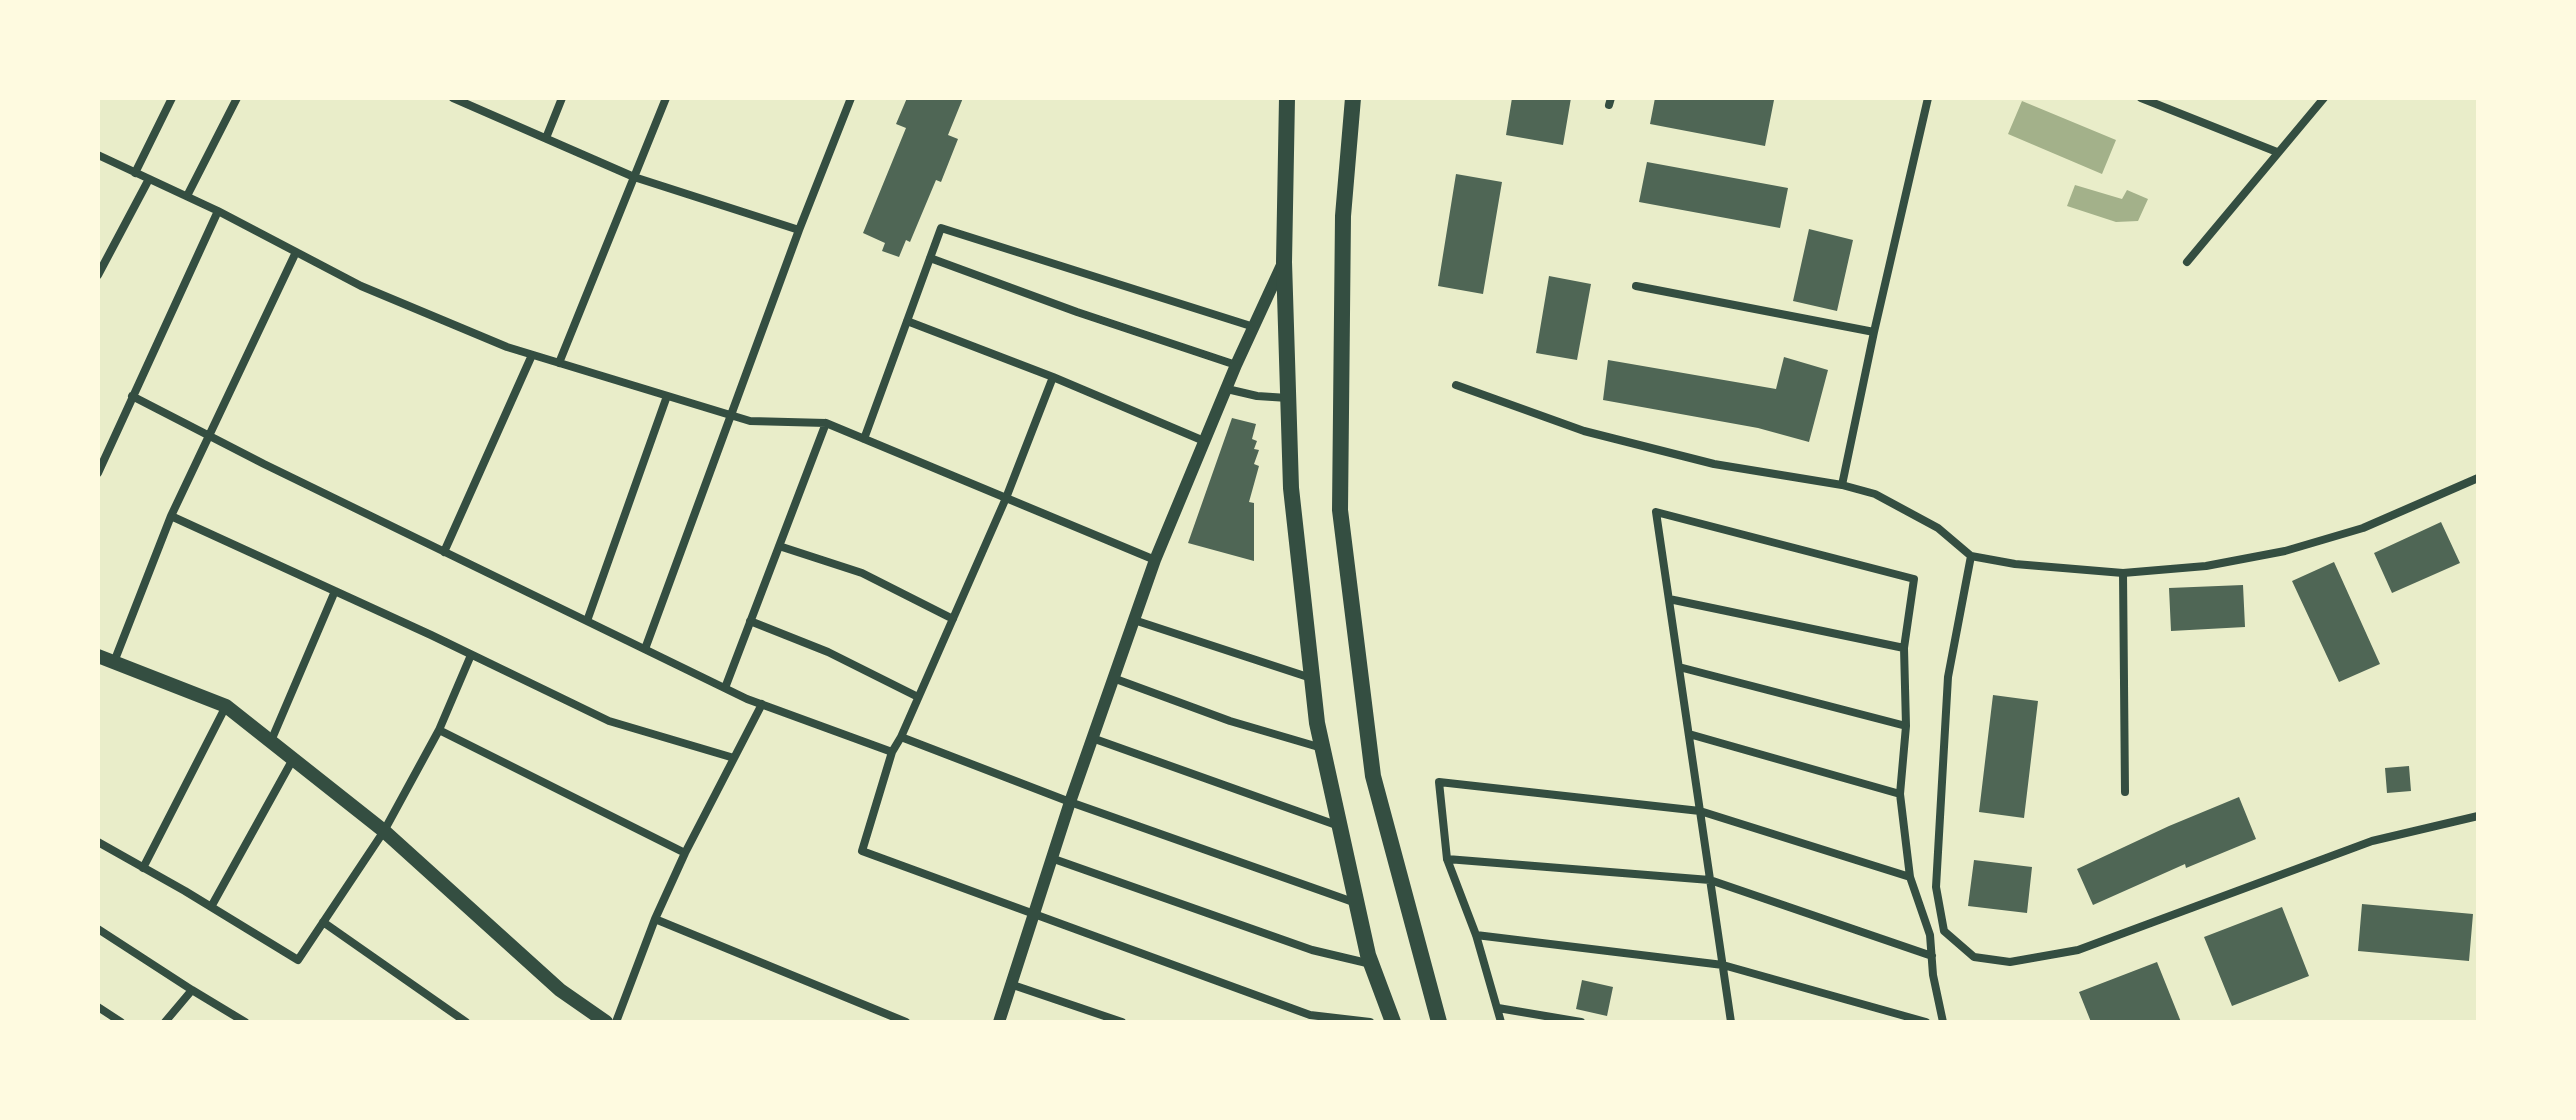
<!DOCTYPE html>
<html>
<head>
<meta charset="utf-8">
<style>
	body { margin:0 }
	#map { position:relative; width:2576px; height:1120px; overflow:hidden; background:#e9edc9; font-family:Signika,sans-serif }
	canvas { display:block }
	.frame { position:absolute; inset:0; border:100px solid #fefae0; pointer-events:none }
</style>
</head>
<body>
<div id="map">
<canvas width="2576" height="1120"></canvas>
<div class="frame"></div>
</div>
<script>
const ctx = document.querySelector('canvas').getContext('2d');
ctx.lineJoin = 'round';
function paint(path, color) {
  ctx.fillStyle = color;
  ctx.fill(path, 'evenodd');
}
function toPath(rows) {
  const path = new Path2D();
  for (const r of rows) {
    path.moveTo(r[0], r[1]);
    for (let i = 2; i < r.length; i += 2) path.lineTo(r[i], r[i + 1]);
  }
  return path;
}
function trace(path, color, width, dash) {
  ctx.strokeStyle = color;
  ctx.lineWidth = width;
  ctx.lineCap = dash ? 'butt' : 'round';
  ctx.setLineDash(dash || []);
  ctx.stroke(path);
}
paint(toPath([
	[2022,101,2116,140,2102,174,2008,134],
	[2075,185,2122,199,2127,190,2148,199,2138,221,2116,222,2067,206]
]), '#a3b18a');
paint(toPath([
	[907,98,963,98,948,135,958,139,941,182,936,180,910,242,906,240,899,257,882,251,885,243,863,233,906,128,896,124],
	[1512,98,1571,98,1563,145,1506,135],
	[1655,98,1762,98,1774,100,1765,146,1650,124],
	[1647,162,1788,188,1780,228,1639,202],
	[1456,174,1502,182,1483,294,1438,286],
	[1809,229,1853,240,1837,311,1793,301],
	[1549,276,1591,284,1577,360,1536,353],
	[1784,357,1828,370,1809,442,1758,428,1603,400,1608,360,1776,389],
	[1232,418,1256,424,1252,439,1257,441,1254,449,1259,450,1254,464,1259,466,1249,502,1254,503,1254,561,1188,543],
	[2441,522,2460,563,2392,593,2374,553],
	[2334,562,2380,664,2339,682,2292,581],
	[2243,585,2245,627,2171,631,2169,588],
	[1993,695,2038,701,2024,818,1979,812],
	[2409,766,2411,791,2387,793,2385,768],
	[2239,797,2256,839,2186,868,2185,864,2093,905,2077,869,2169,826],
	[1974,860,2032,867,2027,913,1968,906],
	[2362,904,2473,914,2469,961,2358,951],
	[2282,907,2309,976,2232,1006,2204,937],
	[2157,962,2181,1022,2091,1022,2079,992],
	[1582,980,1613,987,1607,1016,1576,1009]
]), '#4f6655');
trace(toPath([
	[453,98,634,177,799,230,645,649],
	[2141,98,2277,152],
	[1609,105,1611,98],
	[546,138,562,98],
	[98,155,218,211,98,473],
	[135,173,172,98],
	[187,196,237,98],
	[218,211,361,286,507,347,750,421,826,423,1155,560],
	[799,230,851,98],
	[930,258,1077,312,1236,365],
	[2187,262,2324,98],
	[98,275,149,179],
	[1636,286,1874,332],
	[907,321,1053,377,1204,441],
	[559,363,666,98],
	[1053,377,1006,498,901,737,1070,802,1356,903],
	[1456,385,1584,431,1714,464,1842,485,1875,494,1938,528,1971,556,2015,564,2123,573,2206,566,2285,551,2363,528,2478,478],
	[1227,389,1257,396,1288,398],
	[132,396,264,464,747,699,892,752,901,737],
	[864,439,941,228,1254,327],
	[1842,485,1874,332,1928,98],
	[171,516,296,252],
	[779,546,862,573,953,619],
	[444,552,532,355],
	[1971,556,1948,677,1936,887,1944,931,1974,957,2010,962,2078,950,2372,841,2478,816],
	[2123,573,2125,792],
	[1669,599,1904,648],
	[1134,620,1311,678],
	[587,621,667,396],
	[750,621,828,652,918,697],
	[114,662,171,516,431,635,609,721,734,758],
	[1679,667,1906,726],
	[1113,678,1230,721,1322,748],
	[725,688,826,423],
	[439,730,471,655],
	[1689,734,1900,794],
	[1092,738,1339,826],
	[271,741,335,591],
	[892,752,862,851,1310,1015,1370,1022],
	[98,842,185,891,298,960,384,831,439,730,685,853,655,919],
	[685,853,762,704],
	[1051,858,1312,950,1371,964],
	[1447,859,1710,880,1932,956],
	[143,868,226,706],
	[211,907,293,759],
	[323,922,466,1022],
	[98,929,192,990,165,1022],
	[1476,935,1723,965,1926,1022],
	[1010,984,1122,1022],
	[192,990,245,1022],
	[98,1007,121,1022],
	[1498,1008,1581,1022],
	[616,1022,655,919,906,1022],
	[1501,1022,1476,935,1447,859,1439,782,1700,811,1910,877],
	[1731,1022,1656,512,1914,579,1904,648,1906,726,1900,794,1910,877,1930,935,1933,975,1943,1022]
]), '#344e41', 8);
trace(toPath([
	[999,1022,1070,802,1155,560,1236,365,1282,265]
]), '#344e41', 12);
trace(toPath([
	[98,656,226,706,384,831,560,990,606,1022]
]), '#344e41', 14);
trace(toPath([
	[1287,98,1284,262,1291,488,1317,723,1368,955,1393,1022],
	[1353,98,1343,216,1340,510,1373,776,1439,1022]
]), '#344e41', 16);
</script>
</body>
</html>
